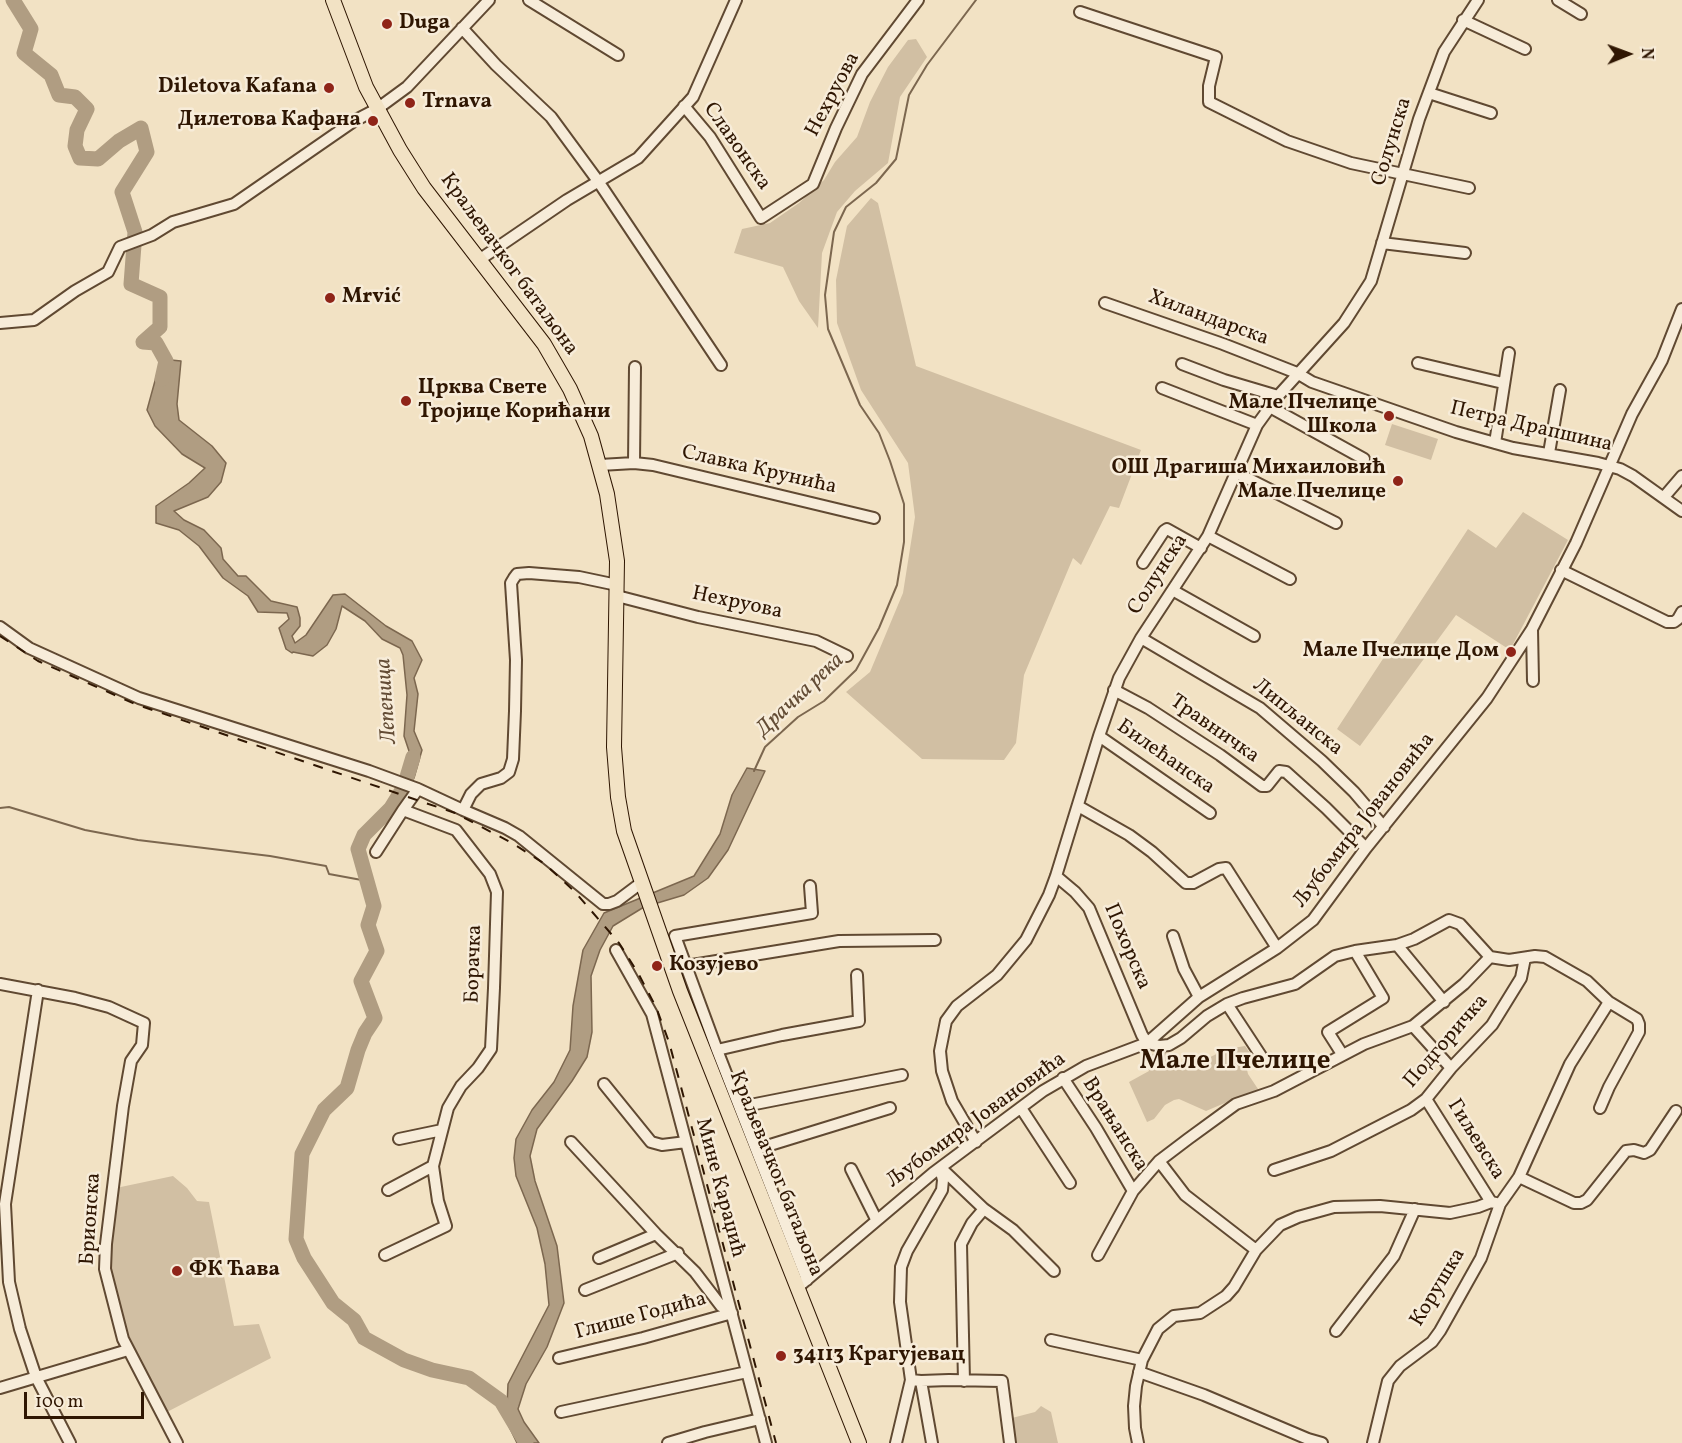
<!DOCTYPE html>
<html>
<head>
<meta charset="utf-8">
<style>
	body { margin:0 }
	#map { position:relative; width:1682px; height:1443px; overflow:hidden; background:#f2e2c4; font-family:Vollkorn,serif }
	canvas { display:block }
	.north { position:absolute; left:1598px; top:24px; width:60px; height:60px; -webkit-text-stroke:4px #f7ecd9; paint-order:stroke; rotate:89deg; font-size:16px; font-weight:700; line-height:24px; text-align:center; color:#2f1602 }
	.north::after { content:''; display:block; margin:auto; width:21px; height:27px; background:#2f1602; clip-path:polygon(50% 0,100% 100%,50% 72%,0 100%) }
	.scale { position:absolute; left:24px; top:1392px; width:120px; height:27px; box-sizing:border-box; border:3px solid #2f1602; border-top:0; padding-left:8px; font-size:18px; line-height:21px; white-space:nowrap; color:#2f1602; -webkit-text-stroke:4px #f7ecd9; paint-order:stroke }
</style>
</head>
<body>
<div id="map">
<canvas width="1682" height="1443"></canvas>
<div class="north">N</div>
<div class="scale">100 m</div>
</div>
<script>
const ctx = document.querySelector('canvas').getContext('2d');
ctx.lineJoin = 'round';
function paint(path, color) {
  ctx.fillStyle = color;
  ctx.fill(path, 'evenodd');
}
function toPath(rows) {
  const path = new Path2D();
  for (const r of rows) {
    path.moveTo(r[0], r[1]);
    for (let i = 2; i < r.length; i += 2) path.lineTo(r[i], r[i + 1]);
  }
  return path;
}
function trace(path, color, width, dash) {
  ctx.strokeStyle = color;
  ctx.lineWidth = width;
  ctx.lineCap = dash ? 'butt' : 'round';
  ctx.setLineDash(dash || []);
  ctx.stroke(path);
}
function drawText(font, color, halo, rows, align = 'center') {
  ctx.font = font + ' Vollkorn,serif';
  ctx.lineWidth = 5;
  ctx.setLineDash([]);
  ctx.textBaseline = 'middle';
  ctx.strokeStyle = halo;
  ctx.fillStyle = color;
  for (const [text, x, y, turn = 0] of rows) {
    ctx.save();
    ctx.translate(x, y);
    ctx.rotate((+turn || 0) * Math.PI / 180);
    ctx.textAlign = isNaN(turn) ? turn : align;
    if (halo) ctx.strokeText(text, 0, 0);
    ctx.fillText(text, 0, 0);
    ctx.restore();
  }
}
paint(toPath([
	[916,39,927,57,900,97,888,163,855,191,837,212,822,253,818,328,799,301,783,267,734,253,742,229,770,223,799,203,824,180,835,162,857,137,870,102,888,67,908,40],
	[871,198,878,203,916,366,1141,450,1119,508,1110,506,1081,565,1073,558,1024,675,1016,743,1004,760,922,759,846,692,870,672,903,593,915,517,908,463,861,390,837,323,836,280,847,226],
	[1392,424,1438,439,1431,460,1385,445],
	[1523,512,1568,540,1510,650,1456,615,1360,746,1337,729,1468,529,1496,548],
	[1245,1046,1252,1056,1245,1061,1248,1074,1260,1092,1246,1094,1206,1111,1179,1099,1174,1100,1165,1105,1154,1119,1147,1122,1129,1082,1149,1071,1146,1056,1165,1051,1172,1064,1180,1069,1190,1068,1197,1061,1204,1060,1227,1049],
	[173,1176,187,1188,197,1201,209,1202,234,1326,259,1324,271,1358,167,1412,132,1349,107,1265,116,1188],
	[1041,1406,1051,1412,1058,1443,1017,1443,1012,1418,1035,1412]
]), '#d1bfa3');
const water = toPath([
	[161,359,181,361,177,404,179,420,212,446,226,463,221,482,208,497,174,511,184,520,204,530,221,548,223,559,238,576,246,576,271,601,297,607,300,618,300,626,292,636,295,643,306,635,333,595,345,594,386,626,412,641,422,660,414,678,418,694,414,731,422,750,414,778,404,773,410,754,404,736,407,695,403,655,400,648,382,639,365,621,342,606,336,629,327,645,313,656,293,652,292,653,286,649,279,628,289,619,287,613,258,612,248,596,223,578,199,546,179,530,156,523,156,506,189,483,205,468,182,454,155,426,147,410,161,359],
	[747,768,765,771,728,850,708,878,684,895,644,907,613,926,600,950,591,976,592,1032,587,1057,572,1081,537,1129,530,1156,535,1181,557,1246,564,1303,547,1347,526,1384,518,1409,524,1422,539,1443,517,1443,504,1416,512,1412,507,1406,508,1384,549,1305,545,1264,537,1228,516,1176,514,1158,516,1139,532,1110,554,1082,570,1050,573,1006,583,950,604,913,694,876,720,834,732,795,747,768]
]);
paint(water, '#b09d82');
trace(water, '#7c674f', 1.5);
trace(toPath([
	[754,771,765,747,798,717,824,701,856,670,879,628,897,585,904,542,904,504,890,461,879,433,860,405,828,329,825,295,834,232,846,207,876,183,896,159,909,95,927,65,976,0],
	[0,808,9,807,85,830,138,840,270,856,326,866,329,874,367,881]
]), '#7c674f', 2);
trace(toPath([
	[13,0,31,29,24,53,51,75,59,95,75,97,87,109,77,130,75,146,80,158,98,159,119,141,141,128,147,152,122,192,135,232,131,284,160,297,160,327,143,342,156,343,166,361,162,379],
	[413,757,404,787,391,808,364,835,358,849,374,906,368,925,377,951,361,981,375,1018,365,1033,358,1050,347,1088,324,1110,302,1154,296,1239,304,1258,333,1303,354,1320,364,1338,404,1360,432,1370,469,1378,501,1401,526,1443]
]), '#b09d82', 15);
const minor = toPath([
	[529,0,618,55],
	[1558,0,1581,14],
	[1080,12,1216,57,1209,86,1209,102,1287,141,1351,163,1469,188],
	[1463,20,1525,49],
	[462,28,496,65,551,117,598,181,721,365],
	[1429,93,1491,113],
	[684,106,710,137,761,218,813,184,836,128,862,74,918,0],
	[1382,243,1465,253],
	[479,260,567,200,638,158,693,97,736,0],
	[1105,303,1223,344,1297,373,1312,382,1456,432,1513,448,1598,463,1620,469,1633,476,1682,511],
	[0,323,34,320,75,291,108,272,120,247,152,235,173,222,234,204,354,121,377,109,407,87,489,0],
	[1418,363,1503,383],
	[1182,364,1224,380,1278,396],
	[1162,388,1257,425],
	[1270,407,1364,459],
	[1495,443,1509,353],
	[1549,453,1560,390],
	[634,463,635,367],
	[600,465,634,463,653,465,874,518],
	[1237,473,1336,523],
	[1664,497,1682,476],
	[1208,536,1290,579],
	[1143,563,1164,531,1167,529,1201,548],
	[1561,570,1667,622,1674,622,1678,619,1682,612],
	[1174,591,1254,636],
	[617,596,698,617,816,641,847,656],
	[0,627,29,648,139,698,369,771,418,789],
	[1532,629,1533,681],
	[1141,638,1260,708,1322,761,1354,792,1384,827],
	[1114,690,1148,708,1220,755,1262,786,1267,786,1279,771,1286,772,1326,808,1366,848],
	[1099,736,1210,813],
	[1078,806,1129,835,1152,852,1186,883,1193,883,1219,869,1226,868,1277,948],
	[463,810,505,828,519,836,603,904,609,904,617,901,641,883],
	[376,852,403,810],
	[1056,876,1075,892,1089,908,1142,1035,1147,1043,1160,1046,1169,1045,1181,1038,1207,1016,1227,1004,1243,998,1295,984,1335,956,1355,951,1397,945,1414,939,1449,920,1460,924,1490,957,1509,960,1535,956,1545,957,1587,981,1609,1002,1637,1019,1639,1024,1639,1032,1609,1087,1600,1108],
	[1173,936,1184,969,1199,997],
	[1397,945,1444,1002],
	[616,950,652,1014,766,1443],
	[686,966,839,941,935,940],
	[0,984,75,998,109,1007,144,1023,142,1045,131,1061,123,1106,106,1244,105,1269,123,1339,177,1443],
	[38,990,5,1204,9,1282,20,1329,36,1377,70,1443],
	[1227,1004,1265,1062],
	[1413,1026,1451,1068],
	[717,1050,782,1035,859,1021,857,975],
	[1342,1054,1328,1032,1383,998,1355,951],
	[1063,1078,1096,1128,1133,1191],
	[604,1084,651,1142,662,1145,686,1142],
	[1426,1099,1491,1202],
	[740,1107,902,1075],
	[1021,1108,1070,1183],
	[399,1139,442,1130],
	[571,1142,656,1234,695,1272,721,1306,732,1313],
	[976,1142,952,1101,942,1071,940,1051,946,1021,957,1006,997,975,1026,940,1049,895,1056,876,1099,736,1119,678,1141,638,1208,536,1257,425,1278,396,1344,323,1371,281,1419,119,1444,52,1478,0],
	[757,1149,890,1108],
	[1159,1161,1185,1195,1256,1250],
	[941,1168,984,1209,1013,1230,1054,1271],
	[851,1169,876,1219],
	[1274,1170,1331,1151,1411,1110,1426,1099,1451,1068,1492,1025,1521,978,1525,958],
	[1519,1177,1574,1203,1581,1203,1587,1200,1626,1151,1634,1150,1644,1153,1650,1150,1676,1111],
	[388,1190,433,1166],
	[385,1255,446,1226,438,1201,433,1166,448,1108,461,1086,478,1068,491,1049,494,988,497,892,490,874,456,830,403,810,418,789,463,810,471,794,481,784,501,778,509,772,513,759,515,711,516,660,511,583,514,578,517,574,529,573,579,577,617,585],
	[1098,1255,1133,1191,1159,1161,1188,1139,1236,1104,1274,1091,1364,1044,1413,1026,1464,984,1490,957],
	[599,1258,656,1234],
	[807,1280,717,1050,675,936,812,913,810,886],
	[797,1288,933,1173,1043,1091,1086,1066,1147,1043,1199,997,1277,948,1313,920,1366,848,1487,698,1532,629,1576,543,1632,414,1662,360,1682,309],
	[585,1290,678,1253],
	[1336,1331,1394,1256,1415,1209],
	[1051,1340,1142,1360],
	[559,1358,643,1338,732,1313],
	[1139,1372,1204,1395,1308,1439,1322,1443],
	[911,1380,921,1381,949,1380,1002,1381,1010,1443],
	[921,1381,932,1443],
	[964,1381,961,1244,972,1223,984,1209],
	[0,1388,128,1350],
	[561,1412,747,1372],
	[668,1443,705,1432,760,1419],
	[896,1443,911,1380,900,1302,901,1267,907,1251,942,1190,943,1180,940,1168],
	[1138,1443,1135,1428,1134,1406,1136,1386,1142,1360,1158,1329,1174,1316,1200,1313,1226,1296,1234,1287,1256,1250,1280,1225,1298,1217,1334,1207,1380,1206,1450,1213,1478,1207,1491,1202,1500,1204],
	[1373,1443,1388,1381,1400,1366,1432,1342,1440,1331,1481,1258,1500,1204,1519,1177,1570,1064,1609,1002]
]);
const major = toPath([
	[333,0,366,87,400,150,424,188,544,344,570,389,591,436,607,494,617,561,614,747,618,797,624,831,680,991,859,1443]
]);
trace(minor, '#604932', 14);
trace(major, '#2f1602', 16);
trace(minor, '#f7ecd9', 10);
trace(major, '#f2e2c4', 14);
trace(toPath([
	[0,636,38,661,135,704,455,813,512,843,545,864,575,892,619,943,638,973,656,1007,669,1042,776,1443]
]), '#2f1602', 2, [10, 10]);
for (const [x, y, r, color] of [
	[387,24,6,"#8f2418"],
	[329,88,6,"#8f2418"],
	[410,103,6,"#8f2418"],
	[373,121,6,"#8f2418"],
	[330,298,6,"#8f2418"],
	[406,401,6,"#8f2418"],
	[1389,416,6,"#8f2418"],
	[1398,481,6,"#8f2418"],
	[1511,652,6,"#8f2418"],
	[657,966,6,"#8f2418"],
	[177,1271,6,"#8f2418"],
	[781,1356,6,"#8f2418"]
]) {
  const dot = new Path2D();
  dot.arc(x, y, r, 0, 2 * Math.PI);
  ctx.fillStyle = color;
  ctx.fill(dot);
  trace(dot, '#f7ecd9', 2);
}
drawText('bold 21px', '#2f1602', '#f7ecd9', [
	["Duga",399,24],
	["Diletova Kafana",317,88,"right"],
	["Trnava",422,103],
	["Дилетова Кафана",361,121,"right"],
	["Mrvić",342,298],
	["Црква Свете",418,389],
	["Тројице Корићани",418,413],
	["Мале Пчелице",1377,404,"right"],
	["Школа",1377,428,"right"],
	["ОШ Драгиша Михаиловић",1386,469,"right"],
	["Мале Пчелице",1386,493,"right"],
	["Мале Пчелице Дом",1499,652,"right"],
	["Козујево",669,966],
	["ФК Ћава",189,1271],
	["34113 Крагујевац",793,1356]
], 'left');
drawText('21px', '#2f1602', '#f7ecd9', [
	["Нехруова",834,95,-62],
	["Солунска",1393,142,-73],
	["Славонска",736,147,55],
	["Краљевачког батаљона",508,265,54],
	["Хиландарска",1208,319,20],
	["Петра Драпшина",1531,428,13],
	["Славка Крунића",759,471,13],
	["Солунска",1159,575,-57],
	["Нехруова",737,604,12],
	["Липљанска",1297,718,39],
	["Травничка",1214,730,35],
	["Билећанска",1165,758,35],
	["Љубомира Јовановића",1365,821,-52],
	["Похорска",1126,947,67],
	["Борачка",475,964,-88],
	["Подгоричка",1447,1042,-49],
	["Љубомира Јовановића",977,1121,-36],
	["Врањанска",1114,1125,58],
	["Гиљевска",1475,1140,58],
	["Краљевачког батаљона",775,1174,68],
	["Мине Караџић",719,1188,75],
	["Брионска",92,1219,-86],
	["Корушка",1439,1288,-59],
	["Глише Годића",641,1317,-15]
]);
drawText('italic 22px', '#634c35', '#f7ecd9', [
	["Драчка река",801,696,-43],
	["Лепеница",388,701,-94]
]);
drawText('bold 27px', '#2f1602', '#f7ecd9', [
	["Мале Пчелице",1235,1063]
]);
</script>
</body>
</html>
